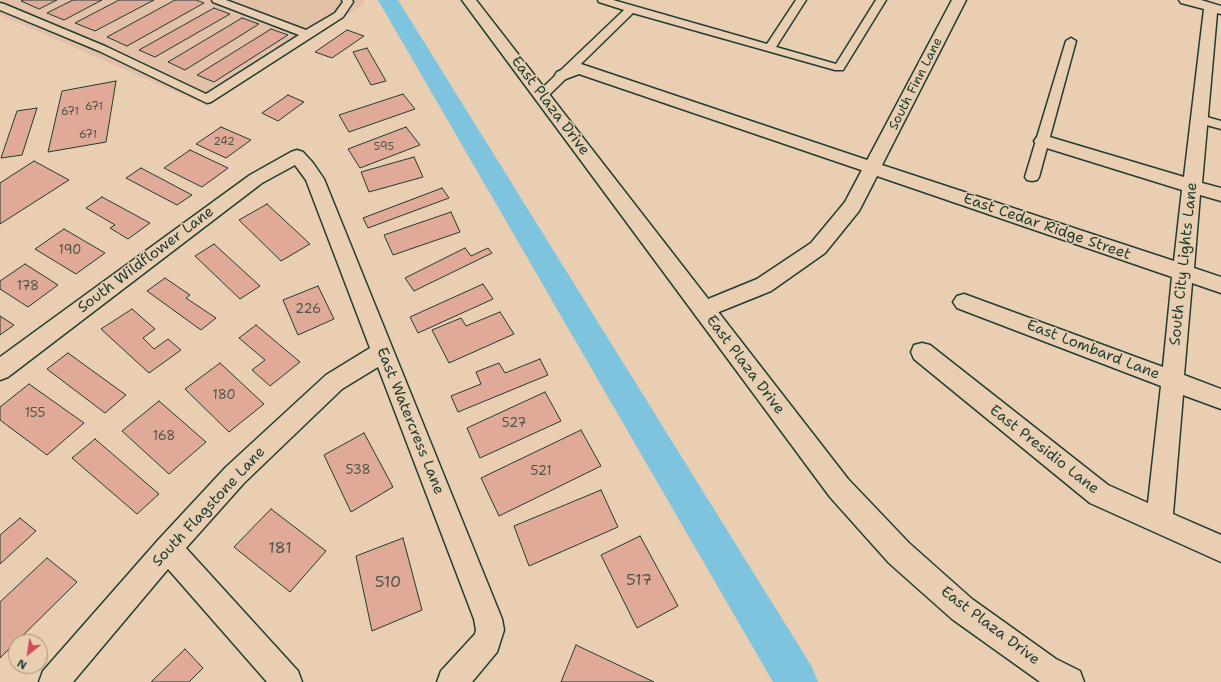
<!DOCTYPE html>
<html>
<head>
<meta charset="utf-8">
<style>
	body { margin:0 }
	#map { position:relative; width:1221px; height:682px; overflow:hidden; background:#eaceb1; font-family:"Shantell Sans",sans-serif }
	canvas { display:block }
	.north { position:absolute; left:8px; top:634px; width:40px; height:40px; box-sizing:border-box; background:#eaceb1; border:1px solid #99947f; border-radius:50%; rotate:210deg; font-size:11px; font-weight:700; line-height:16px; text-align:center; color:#1f3d34 }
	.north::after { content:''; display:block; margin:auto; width:14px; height:18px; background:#d1495b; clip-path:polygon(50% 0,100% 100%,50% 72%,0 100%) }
</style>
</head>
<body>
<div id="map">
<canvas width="1221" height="682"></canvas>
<div class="north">N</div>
</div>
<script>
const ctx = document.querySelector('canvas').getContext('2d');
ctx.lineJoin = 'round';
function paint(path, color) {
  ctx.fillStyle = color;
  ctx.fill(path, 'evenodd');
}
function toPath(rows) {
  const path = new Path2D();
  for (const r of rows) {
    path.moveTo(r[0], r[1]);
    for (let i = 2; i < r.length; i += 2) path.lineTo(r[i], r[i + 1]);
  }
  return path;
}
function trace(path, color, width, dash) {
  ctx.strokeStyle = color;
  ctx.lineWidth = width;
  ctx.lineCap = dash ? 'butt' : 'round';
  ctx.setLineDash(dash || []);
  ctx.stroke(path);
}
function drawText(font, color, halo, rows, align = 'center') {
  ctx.font = font + ' "Shantell Sans",sans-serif';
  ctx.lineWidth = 3;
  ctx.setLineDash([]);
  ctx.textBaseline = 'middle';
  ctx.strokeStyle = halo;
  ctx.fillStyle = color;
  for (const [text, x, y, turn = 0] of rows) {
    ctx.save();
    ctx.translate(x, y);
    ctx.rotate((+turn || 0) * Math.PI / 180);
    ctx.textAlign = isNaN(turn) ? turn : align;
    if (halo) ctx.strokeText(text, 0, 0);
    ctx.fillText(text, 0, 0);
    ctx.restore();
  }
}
paint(toPath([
	[0,0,363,0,364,4,208,106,0,15]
]), '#e3c0a8');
paint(toPath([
	[378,0,398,0,812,667,818,682,773,682,378,0]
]), '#7ec4df');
const building = toPath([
	[23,0,57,0,39,9,21,1,23,0],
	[73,0,102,0,64,20,47,13,73,0],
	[119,0,154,0,95,31,75,23,119,0],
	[175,0,196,0,204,3,127,46,107,37,175,0],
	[214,8,230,14,155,57,139,50,214,8],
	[242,18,259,24,185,70,168,62,242,18],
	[271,29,288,35,214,82,197,75,271,29],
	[347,30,364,36,332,58,315,52,347,30],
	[367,48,386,81,371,85,353,52,367,48],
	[116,81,106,142,48,152,62,91,116,81],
	[403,94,415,109,349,132,339,115,403,94],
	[288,95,304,102,278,121,262,113,288,95],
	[37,108,22,155,1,158,17,111,37,108],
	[221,127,251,140,226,158,196,144,221,127],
	[406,127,420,145,360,168,348,149,406,127],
	[190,150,228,168,202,187,164,168,190,150],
	[414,157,423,177,369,192,361,172,414,157],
	[34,161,69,180,0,224,0,183,34,161],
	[141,168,192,195,177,205,126,178,141,168],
	[442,188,449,198,368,228,363,218,442,188],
	[102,197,150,223,128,239,110,228,115,225,86,208,102,197],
	[267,204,310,244,281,261,239,220,267,204],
	[451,212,460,232,393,255,384,235,451,212],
	[64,229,105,253,76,274,35,249,64,229],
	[214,244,260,286,240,299,195,256,214,244],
	[465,248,471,256,488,248,492,253,414,291,405,278,465,248],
	[25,264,58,285,28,307,0,289,0,281,25,264],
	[165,278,190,295,186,298,216,318,201,330,147,291,165,278],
	[483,284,493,299,418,333,410,317,483,284],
	[318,286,334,319,298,335,283,300,318,286],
	[132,309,155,329,143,338,154,349,168,339,181,350,149,373,101,329,132,309],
	[500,312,514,334,449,363,432,330,461,318,466,326,500,312],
	[0,316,14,325,0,335,0,316],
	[256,325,300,362,270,386,252,370,265,360,239,338,256,325],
	[68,353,126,395,105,413,47,369,68,353],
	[540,359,548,375,458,412,451,396,481,384,476,372,499,363,505,373,540,359],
	[220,363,264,404,229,432,185,389,220,363],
	[29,384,84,423,47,455,0,420,0,407,29,384],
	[545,392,561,421,480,458,467,428,545,392],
	[159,401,206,442,169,474,122,431,159,401],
	[581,430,601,466,499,516,481,478,581,430],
	[364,433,393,487,351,512,324,455,364,433],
	[95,439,159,494,137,514,72,458,95,439],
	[601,490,618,527,529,566,514,526,601,490],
	[271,509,326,551,290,592,234,547,271,509],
	[20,518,36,531,0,564,0,535,20,518],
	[640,536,678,606,637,628,601,555,640,536],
	[403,538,422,610,372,631,356,556,403,538],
	[47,558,77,582,0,658,0,602,47,558],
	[576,645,654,682,561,682,576,645],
	[185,649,203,668,189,682,151,682,185,649]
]);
paint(building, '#e1a998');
trace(building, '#1f3d34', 1);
const service = toPath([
	[212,0,226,0,306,30,335,13,343,2,342,0,352,0,353,2,343,17,211,102,207,103,99,51,0,10,0,3,4,4,107,47,206,94,299,35,213,2,212,0],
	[598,0,613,0,767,44,796,0,806,0,776,47,836,64,876,0,886,0,843,70,835,70,633,13,546,98,538,98,536,95,538,92,624,10,599,2,598,0],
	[1071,38,1076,41,1039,177,1037,180,1032,181,1027,180,1025,177,1066,41,1071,38],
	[1200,115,1221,121,1221,129,1196,122,1194,119,1196,116,1200,115]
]);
const pedestrian = toPath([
	[578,63,879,164,882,168,879,172,873,174,867,172,579,74,563,80,557,78,555,75,557,72,578,63]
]);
const minor = toPath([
	[952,0,966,0,882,165,1174,261,1182,190,1037,145,1034,141,1037,137,1043,135,1184,177,1204,9,1181,3,1179,0,1201,0,1221,6,1221,14,1217,13,1202,183,1221,188,1221,201,1200,195,1194,268,1221,277,1221,293,1192,283,1184,375,1221,389,1221,409,1183,395,1173,514,1221,535,1221,562,1090,503,914,359,911,352,914,345,922,343,930,345,1108,485,1148,503,1161,386,957,308,953,302,957,296,964,294,1163,367,1172,277,877,176,859,211,825,253,771,291,704,318,696,316,693,310,696,304,757,279,811,243,845,202,952,0],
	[297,150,303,152,313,163,324,179,502,619,504,630,497,652,472,682,437,682,441,671,475,634,476,630,474,619,378,367,342,389,244,483,186,548,298,671,302,682,267,682,168,569,73,682,39,682,43,671,159,539,226,467,326,375,370,348,306,180,295,165,262,183,8,377,0,380,0,357,250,175,291,152,297,150]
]);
const tertiary = toPath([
	[462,0,476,0,848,479,909,543,972,599,1056,659,1080,671,1084,682,1040,682,1036,679,952,619,889,563,830,497,462,0]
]);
trace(service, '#1f3d34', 3);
trace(pedestrian, '#1f3d34', 3);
trace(minor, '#1f3d34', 3);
trace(tertiary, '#1f3d34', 3);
paint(service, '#eaceb1');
paint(pedestrian, '#eaceb1');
paint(minor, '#eaceb1');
paint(tertiary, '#eaceb1');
drawText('11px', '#50584d', null, [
	["671",94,107],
	["671",70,112],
	["671",88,135],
	["242",224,142],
	["595",384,147]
]);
drawText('13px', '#1f3d34', '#eaceb1', [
	["South Finn Lane",916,84,-63]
]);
drawText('13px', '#50584d', null, [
	["190",70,251],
	["178",28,287],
	["226",308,310],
	["180",224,396],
	["155",35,414],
	["527",514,424],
	["168",164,437],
	["538",358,471],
	["521",541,472]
]);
drawText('15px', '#1f3d34', '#eaceb1', [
	["East Plaza Drive",550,106,53],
	["East Cedar Ridge Street",1047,227,19],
	["South Wildflower Lane",146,260,-37],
	["South City Lights Lane",1184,264,-84],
	["East Lombard Lane",1093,350,21],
	["East Plaza Drive",745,365,53],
	["East Watercress Lane",410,421,68],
	["East Presidio Lane",1044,450,38],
	["South Flagstone Lane",209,507,-47],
	["East Plaza Drive",990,626,37]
]);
drawText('16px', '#50584d', null, [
	["181",280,549],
	["517",639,581],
	["510",388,583]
]);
</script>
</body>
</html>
